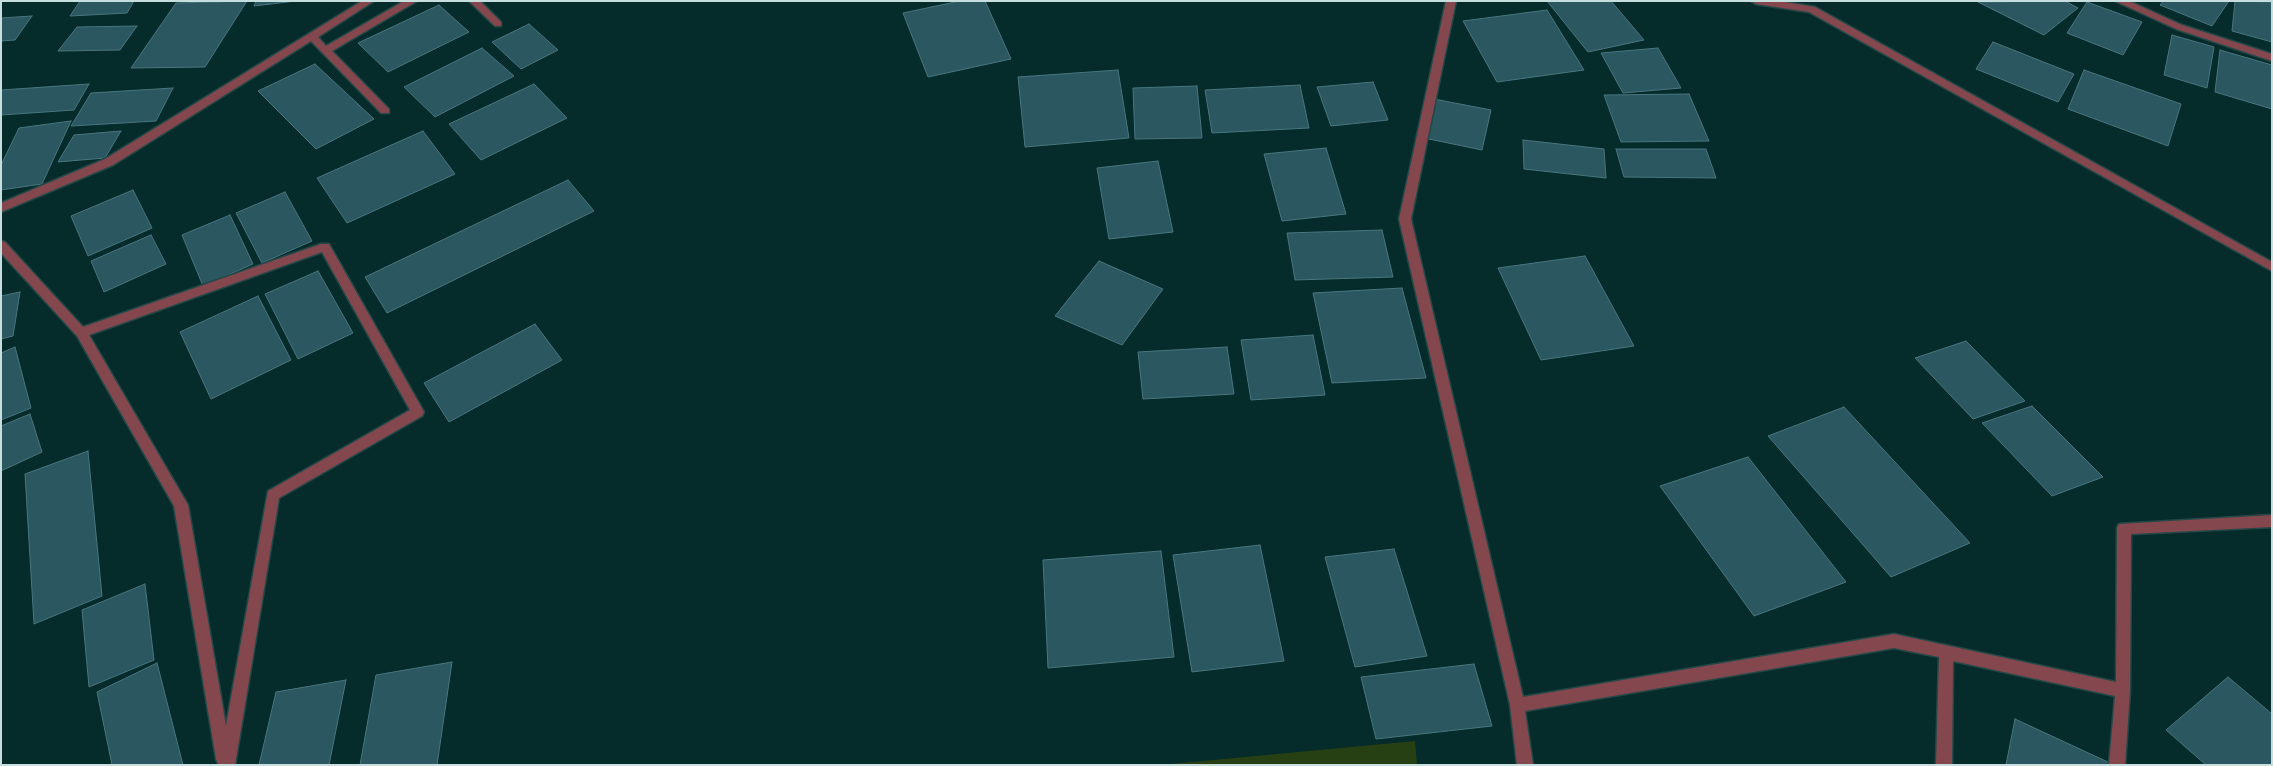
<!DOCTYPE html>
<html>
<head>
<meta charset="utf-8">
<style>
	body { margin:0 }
	#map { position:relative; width:2273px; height:766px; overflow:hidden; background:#052b2a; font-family:Ubuntu,sans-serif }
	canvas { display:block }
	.frame { position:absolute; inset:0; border:2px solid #c6dedd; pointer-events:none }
</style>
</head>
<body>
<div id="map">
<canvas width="2273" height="766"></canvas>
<div class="frame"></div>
</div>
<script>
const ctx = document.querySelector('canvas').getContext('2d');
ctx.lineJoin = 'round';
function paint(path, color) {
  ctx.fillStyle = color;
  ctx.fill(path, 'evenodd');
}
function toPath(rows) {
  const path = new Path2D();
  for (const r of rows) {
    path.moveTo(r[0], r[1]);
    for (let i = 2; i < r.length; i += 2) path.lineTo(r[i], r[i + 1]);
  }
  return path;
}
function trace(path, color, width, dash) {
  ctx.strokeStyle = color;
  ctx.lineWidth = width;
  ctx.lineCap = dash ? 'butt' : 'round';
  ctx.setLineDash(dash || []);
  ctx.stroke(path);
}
paint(toPath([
	[1415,741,1417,765,1160,765]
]), '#274013');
const building = toPath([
	[80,1,134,1,127,13,70,16,80,1],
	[247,1,205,67,131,68,176,3,247,1],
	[256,1,296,1,254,6,256,1],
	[960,1,985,1,1011,59,928,77,903,13,960,1],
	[1547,1,1611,1,1644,40,1588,52,1547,1],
	[2065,1,2078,8,2044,35,1978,2,2065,1],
	[2163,1,2229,1,2212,26,2160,5,2163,1],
	[2235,1,2272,2,2272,42,2232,31,2235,1],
	[2087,2,2142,22,2123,55,2067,33,2087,2],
	[439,5,469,32,388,72,358,43,439,5],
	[1547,10,1584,70,1497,82,1463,21,1547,10],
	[32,16,15,40,1,41,1,18,32,16],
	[529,24,558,50,521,69,492,42,529,24],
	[137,26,120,50,58,51,77,27,137,26],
	[2172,35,2214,47,2207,88,2164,75,2172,35],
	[1993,42,2074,74,2058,102,1976,69,1993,42],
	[482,48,514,76,435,117,404,87,482,48],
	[1658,48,1681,88,1623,93,1601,53,1658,48],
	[2220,50,2272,65,2272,109,2215,92,2220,50],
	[315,64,374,119,316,149,258,91,315,64],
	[1118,70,1129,138,1025,147,1018,77,1118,70],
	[2084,70,2181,104,2168,146,2068,109,2084,70],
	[1373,82,1388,120,1331,126,1317,87,1373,82],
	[89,84,74,110,1,115,1,90,89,84],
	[534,84,567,118,481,160,449,124,534,84],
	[1300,85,1309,128,1212,133,1205,90,1300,85],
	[1197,86,1202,138,1135,139,1133,88,1197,86],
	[173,88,156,121,71,126,91,93,173,88],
	[1689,94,1709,141,1621,142,1604,95,1689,94],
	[1434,99,1491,110,1482,150,1424,138,1434,99],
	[71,121,42,184,1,190,1,165,19,128,71,121],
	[121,131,105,158,58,162,74,135,121,131],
	[423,131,455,174,347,223,317,178,423,131],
	[1523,140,1604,149,1606,178,1524,169,1523,140],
	[1326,148,1346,214,1282,221,1264,154,1326,148],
	[1616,149,1706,149,1716,178,1624,177,1616,149],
	[1158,161,1173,232,1109,239,1097,168,1158,161],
	[568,180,594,211,387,313,365,277,568,180],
	[133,190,152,228,88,256,71,216,133,190],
	[285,192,312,241,262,263,236,213,285,192],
	[230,215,253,264,203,286,182,235,230,215],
	[1382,230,1393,277,1295,280,1287,233,1382,230],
	[151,235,166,264,104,292,91,261,151,235],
	[1585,256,1634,346,1541,360,1498,268,1585,256],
	[1099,261,1163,289,1122,345,1055,316,1099,261],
	[318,271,353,333,298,359,265,294,318,271],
	[1402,288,1426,378,1332,383,1313,293,1402,288],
	[20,292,13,336,1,339,1,296,20,292],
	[258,296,291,360,211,399,180,332,258,296],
	[535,324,562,360,449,422,424,383,535,324],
	[1313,335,1325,395,1251,400,1241,340,1313,335],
	[1966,341,2025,401,1973,419,1915,358,1966,341],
	[15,347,31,408,1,420,1,353,15,347],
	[1227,347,1234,394,1143,399,1138,352,1227,347],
	[2032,406,2103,477,2052,496,1982,423,2032,406],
	[1844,407,1970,543,1891,577,1768,436,1844,407],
	[30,414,42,452,1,471,1,426,30,414],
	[88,451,102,596,34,624,25,474,88,451],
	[1748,457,1846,582,1754,616,1660,486,1748,457],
	[1260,545,1284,661,1192,672,1173,555,1260,545],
	[1394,549,1427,656,1355,667,1325,557,1394,549],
	[1161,551,1174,657,1048,668,1043,560,1161,551],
	[145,584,154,660,89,687,82,610,145,584],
	[452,662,437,765,360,765,376,675,452,662],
	[157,663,183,765,112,765,97,692,157,663],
	[1474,664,1492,726,1376,739,1361,677,1474,664],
	[2228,677,2272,714,2272,765,2206,765,2166,730,2228,677],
	[346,680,329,765,259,765,276,692,346,680],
	[2015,719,2110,763,2110,765,2006,765,2015,719]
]);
paint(building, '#2a5760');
trace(building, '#497680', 1);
const minor = toPath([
	[362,1,374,1,318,37,326,46,404,1,417,1,332,51,389,109,389,113,381,113,311,41,113,165,1,212,1,203,105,159,362,1],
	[469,1,480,1,501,22,501,26,495,26,469,1],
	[1446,1,1456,1,1411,219,1523,697,1894,634,2116,682,2117,528,2119,524,2272,515,2272,527,2131,534,2130,691,2125,765,2109,765,2115,696,1953,661,1952,765,1936,765,1939,657,1894,648,1525,711,1533,765,1517,765,1510,705,1399,219,1446,1],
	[1751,1,1779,1,1815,7,2272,262,2272,271,1809,12,1756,4,1751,1],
	[2115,1,2129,1,2182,25,2272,54,2272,61,2176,29,2115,1],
	[1,241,5,242,83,327,321,244,329,244,424,412,422,416,279,498,235,765,219,765,216,759,174,506,77,336,1,253,1,241],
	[322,252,410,410,268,491,226,726,188,505,89,335,322,252]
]);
trace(minor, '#244847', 3);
paint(minor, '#84474e');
</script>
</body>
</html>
